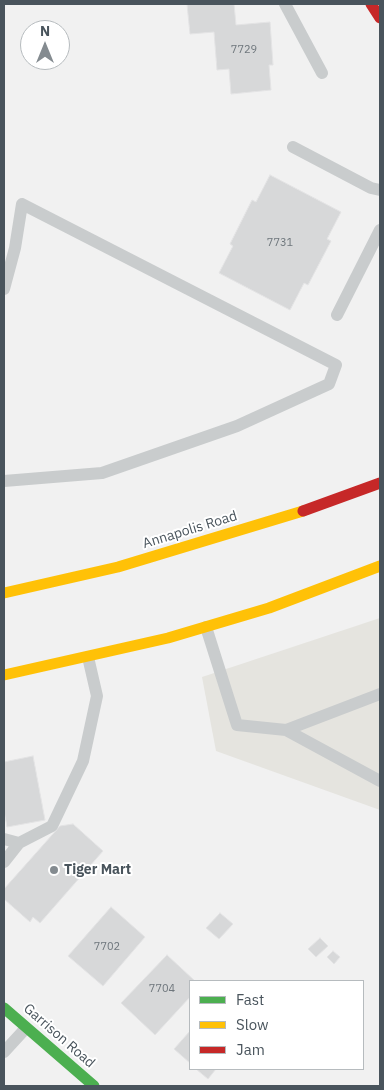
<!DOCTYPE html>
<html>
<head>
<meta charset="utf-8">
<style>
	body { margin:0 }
	#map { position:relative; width:384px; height:1090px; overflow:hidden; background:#f1f1f1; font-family:"IBM Plex Sans",sans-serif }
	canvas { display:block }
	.frame { position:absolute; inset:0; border:5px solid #49545c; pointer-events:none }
	.legend { position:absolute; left:189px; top:980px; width:175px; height:90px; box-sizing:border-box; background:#fff; border:1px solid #b6bbbe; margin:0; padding:6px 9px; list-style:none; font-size:15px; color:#49545c }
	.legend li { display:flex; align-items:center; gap:10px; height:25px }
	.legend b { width:25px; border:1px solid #b6bbbe }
	.north { position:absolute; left:20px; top:20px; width:50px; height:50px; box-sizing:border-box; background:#fff; border:1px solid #b6bbbe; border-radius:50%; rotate:0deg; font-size:14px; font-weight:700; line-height:20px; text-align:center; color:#49545c }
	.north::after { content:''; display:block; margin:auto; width:18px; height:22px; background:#848b90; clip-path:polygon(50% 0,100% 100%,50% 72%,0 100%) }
</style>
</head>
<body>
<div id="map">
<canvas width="384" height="1090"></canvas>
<div class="frame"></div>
<ul class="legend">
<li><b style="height:6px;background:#4caf50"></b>Fast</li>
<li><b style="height:6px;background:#ffc107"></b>Slow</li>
<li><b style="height:6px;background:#c62828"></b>Jam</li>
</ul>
<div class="north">N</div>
</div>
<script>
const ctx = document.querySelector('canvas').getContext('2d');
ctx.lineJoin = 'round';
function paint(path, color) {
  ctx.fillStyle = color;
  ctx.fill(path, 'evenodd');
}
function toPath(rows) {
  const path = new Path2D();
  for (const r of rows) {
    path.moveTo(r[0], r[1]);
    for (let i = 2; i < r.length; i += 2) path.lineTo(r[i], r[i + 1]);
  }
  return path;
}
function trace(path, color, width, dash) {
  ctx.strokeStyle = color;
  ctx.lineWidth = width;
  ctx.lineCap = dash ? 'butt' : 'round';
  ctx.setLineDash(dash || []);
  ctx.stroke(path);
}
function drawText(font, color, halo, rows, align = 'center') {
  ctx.font = font + ' "IBM Plex Sans",sans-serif';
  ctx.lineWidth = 4;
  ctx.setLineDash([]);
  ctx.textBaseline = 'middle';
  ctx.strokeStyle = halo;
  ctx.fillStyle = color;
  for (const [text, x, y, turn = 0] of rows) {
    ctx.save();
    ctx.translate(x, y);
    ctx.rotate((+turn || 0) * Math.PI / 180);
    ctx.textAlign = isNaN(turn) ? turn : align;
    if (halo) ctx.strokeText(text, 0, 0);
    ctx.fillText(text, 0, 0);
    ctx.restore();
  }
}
paint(toPath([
	[380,618,380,810,216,751,202,677]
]), '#e5e4df');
const building = toPath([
	[187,4,234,4,236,25,270,22,273,65,269,65,271,90,231,94,229,69,217,70,214,32,190,34,187,4],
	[270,175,341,212,327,239,331,241,308,285,304,283,290,310,219,273,233,246,230,244,252,200,256,202,270,175],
	[33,756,45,820,7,827,4,811,4,762,33,756],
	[73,824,103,851,40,923,33,917,30,922,4,899,4,889,60,826,73,824],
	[111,907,145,937,103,986,68,956,111,907],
	[220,913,233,924,219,939,206,928,220,913],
	[320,938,328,946,316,957,308,949,320,938],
	[333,951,340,957,334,964,327,957,333,951],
	[167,955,195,981,190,981,190,997,155,1035,121,1003,167,955],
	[190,1031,190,1063,174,1049,190,1031],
	[196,1069,216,1069,208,1079,196,1069]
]);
paint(building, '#d7d8d9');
trace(building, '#e3e3e4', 1);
trace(toPath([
	[285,4,322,73],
	[293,147,371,188,380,190],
	[4,289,15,248,22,204,336,365,329,384,237,426,102,473,4,481],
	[337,315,380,230],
	[206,627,237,725,286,730,380,694],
	[286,730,380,781],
	[4,839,19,843,52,826,83,761,97,696,88,657],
	[4,862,19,843],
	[4,1052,26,1028]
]), '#c9cccd', 12);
trace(toPath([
	[4,1008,94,1086]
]), '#4caf50', 11);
trace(toPath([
	[4,593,118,567,303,511],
	[4,675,168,638,269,608,380,566]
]), '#ffc107', 11);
trace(toPath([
	[371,4,380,18],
	[303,511,380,483]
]), '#c62828', 11);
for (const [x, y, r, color] of [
	[54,870,5,"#848b90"]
]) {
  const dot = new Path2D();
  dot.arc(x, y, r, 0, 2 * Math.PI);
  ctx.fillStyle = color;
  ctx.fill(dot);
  trace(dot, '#fff', 2);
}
drawText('11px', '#6e767c', null, [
	["7729",244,50],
	["7731",280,243],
	["7702",107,947],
	["7704",162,989]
]);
drawText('14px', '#49545c', '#fff', [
	["Annapolis Road",190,530,-17],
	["Garrison Road",59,1036,41]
]);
drawText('bold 14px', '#49545c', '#fff', [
	["Tiger Mart",64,870]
], 'left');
</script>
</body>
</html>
